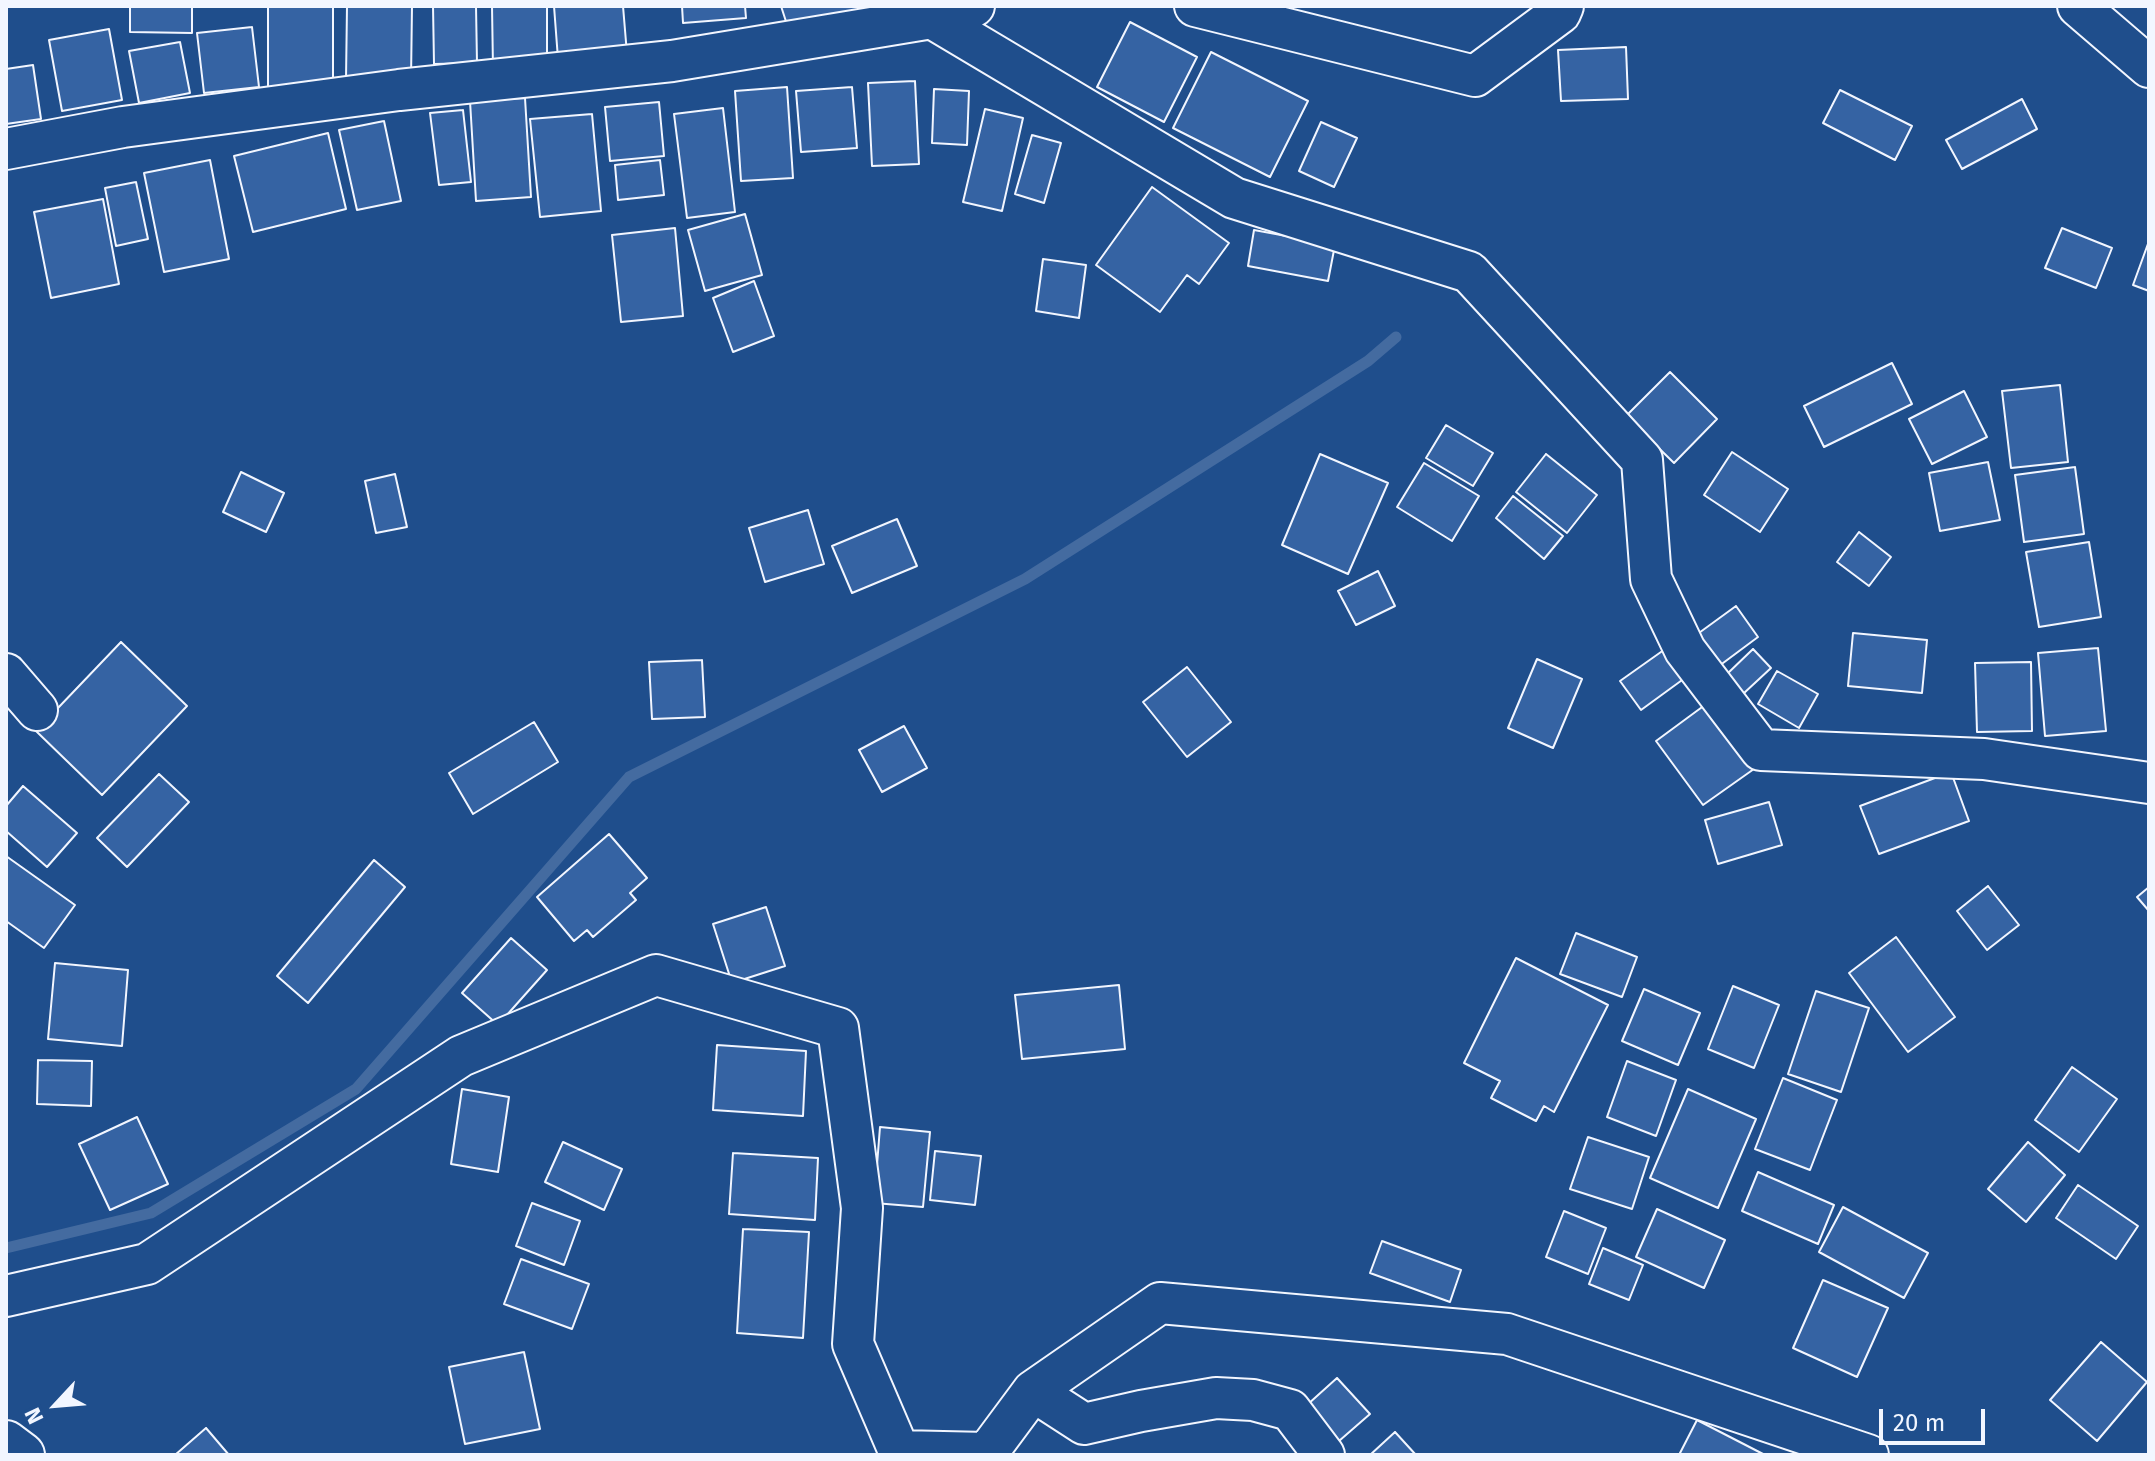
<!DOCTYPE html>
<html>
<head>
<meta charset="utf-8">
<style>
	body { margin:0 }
	#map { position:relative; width:2155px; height:1461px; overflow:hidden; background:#1f4e8c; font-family:"Fira Sans",sans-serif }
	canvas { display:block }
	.frame { position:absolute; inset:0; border:8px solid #f2f6ff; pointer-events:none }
	.north { position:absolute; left:16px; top:1365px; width:80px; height:80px; -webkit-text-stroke:6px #1f4e8c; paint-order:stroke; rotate:244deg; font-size:22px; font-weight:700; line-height:32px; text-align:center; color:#f2f6ff }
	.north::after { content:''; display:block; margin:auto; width:28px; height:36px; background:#f2f6ff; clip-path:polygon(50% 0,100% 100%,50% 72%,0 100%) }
	.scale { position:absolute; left:1879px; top:1409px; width:106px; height:36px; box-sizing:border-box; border:4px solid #f2f6ff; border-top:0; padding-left:10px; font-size:24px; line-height:28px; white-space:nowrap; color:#f2f6ff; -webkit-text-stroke:6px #1f4e8c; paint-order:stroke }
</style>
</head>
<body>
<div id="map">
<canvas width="2155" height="1461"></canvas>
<div class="frame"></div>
<div class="north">N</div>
<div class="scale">20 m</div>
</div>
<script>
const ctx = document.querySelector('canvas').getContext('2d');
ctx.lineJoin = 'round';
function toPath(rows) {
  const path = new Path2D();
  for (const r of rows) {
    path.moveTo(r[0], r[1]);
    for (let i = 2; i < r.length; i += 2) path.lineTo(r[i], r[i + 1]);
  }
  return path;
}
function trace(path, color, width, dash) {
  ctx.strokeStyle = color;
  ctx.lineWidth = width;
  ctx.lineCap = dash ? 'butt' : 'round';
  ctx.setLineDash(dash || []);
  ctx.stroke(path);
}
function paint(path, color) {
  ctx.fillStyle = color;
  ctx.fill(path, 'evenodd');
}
trace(toPath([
	[6,1248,151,1213,356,1089,629,777,1025,579,1368,361,1396,337]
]), '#446ba0', 11);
const building = toPath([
	[130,6,192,6,192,33,130,32,130,6],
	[268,6,333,6,333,93,268,93,268,6],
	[347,6,412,6,411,80,346,79,347,6],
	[433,6,476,6,477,63,434,64,433,6],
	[492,6,547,6,547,69,493,69,492,6],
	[554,6,623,6,627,54,558,59,554,6],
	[682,6,745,6,746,18,683,23,682,6],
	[781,6,880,6,791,37,781,6],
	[1130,22,1197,57,1164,122,1097,87,1130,22],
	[252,27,259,87,204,93,197,33,252,27],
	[109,29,122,100,62,111,49,40,109,29],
	[180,42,190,93,139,103,129,51,180,42],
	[1626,47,1628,99,1561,101,1558,50,1626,47],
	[1211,52,1308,101,1270,177,1173,128,1211,52],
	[33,65,41,119,6,124,6,69,33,65],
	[915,81,919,164,872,166,868,83,915,81],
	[787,87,793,178,741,181,735,91,787,87],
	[852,87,857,148,801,152,796,91,852,87],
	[934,89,969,91,967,145,932,143,934,89],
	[1840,90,1912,126,1895,160,1823,123,1840,90],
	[525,98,531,197,476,201,470,101,525,98],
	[2022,99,2037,129,1962,169,1946,140,2022,99],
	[659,102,664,156,610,161,605,107,659,102],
	[723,108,735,212,687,218,674,114,723,108],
	[985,109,1023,118,1002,211,963,202,985,109],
	[463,110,471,182,439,185,430,113,463,110],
	[592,114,601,211,540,217,530,119,592,114],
	[384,121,401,201,357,210,339,130,384,121],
	[1321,122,1357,138,1334,187,1299,171,1321,122],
	[328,133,346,209,253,232,234,156,328,133],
	[1032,135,1061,143,1044,203,1015,194,1032,135],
	[210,160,229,259,164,272,144,173,210,160],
	[660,160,664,195,618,200,615,165,660,160],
	[136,182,148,239,116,246,105,188,136,182],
	[1152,187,1229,243,1199,284,1187,275,1160,312,1096,265,1152,187],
	[103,199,119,284,51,298,34,212,103,199],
	[745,214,762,275,705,291,688,230,745,214],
	[675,228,683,316,621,322,612,235,675,228],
	[2062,228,2112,248,2096,288,2045,268,2062,228],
	[1254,230,1335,245,1328,281,1248,266,1254,230],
	[2149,241,2149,291,2133,285,2149,241],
	[1043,259,1086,265,1079,318,1036,311,1043,259],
	[754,281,774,336,733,352,713,298,754,281],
	[1892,363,1912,404,1824,447,1804,406,1892,363],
	[1670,372,1717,419,1674,463,1626,416,1670,372],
	[2060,385,2068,462,2011,468,2002,391,2060,385],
	[1964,391,1987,437,1932,464,1909,419,1964,391],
	[1446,425,1493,453,1473,486,1426,458,1446,425],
	[1732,452,1788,489,1760,532,1704,495,1732,452],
	[1320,454,1388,483,1348,574,1282,545,1320,454],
	[1546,454,1597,495,1567,533,1516,492,1546,454],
	[1988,462,2000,520,1940,531,1929,473,1988,462],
	[1424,463,1479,496,1452,541,1397,507,1424,463],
	[2075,467,2084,534,2024,542,2015,475,2075,467],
	[241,472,284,493,266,532,223,512,241,472],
	[395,474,407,527,376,533,365,481,395,474],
	[1513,496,1563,536,1544,559,1496,518,1513,496],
	[808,510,824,564,765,582,749,528,808,510],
	[897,519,917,566,852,593,832,546,897,519],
	[1859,532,1891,557,1869,586,1837,562,1859,532],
	[2089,542,2101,617,2039,627,2026,552,2089,542],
	[1378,571,1395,606,1356,625,1338,591,1378,571],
	[1736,606,1758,637,1715,669,1692,638,1736,606],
	[1853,633,1927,640,1922,693,1848,686,1853,633],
	[121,642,187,706,102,795,36,731,121,642],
	[1668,647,1689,675,1641,710,1620,681,1668,647],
	[2098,648,2106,731,2045,736,2038,653,2098,648],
	[1753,649,1771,668,1743,694,1726,675,1753,649],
	[1537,659,1582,679,1553,748,1508,728,1537,659],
	[702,660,705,717,652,719,649,662,702,660],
	[2031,662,2032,731,1977,732,1975,663,2031,662],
	[1187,667,1231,722,1187,757,1143,702,1187,667],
	[1777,671,1818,694,1799,728,1758,704,1777,671],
	[1713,699,1761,764,1703,805,1656,741,1713,699],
	[534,722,558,762,473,814,449,773,534,722],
	[904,726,927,768,882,792,859,750,904,726],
	[1951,772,1969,821,1879,854,1860,806,1951,772],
	[159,774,189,802,127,867,97,838,159,774],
	[23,786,77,833,47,867,6,831,6,806,23,786],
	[1769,802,1782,845,1718,864,1705,820,1769,802],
	[609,834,647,878,630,893,636,900,593,937,587,930,574,941,537,897,609,834],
	[6,856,75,905,44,948,6,921,6,856],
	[374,860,405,887,308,1003,277,976,374,860],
	[1988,886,2019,925,1987,950,1957,911,1988,886],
	[2149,887,2149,911,2137,897,2149,887],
	[766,907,785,966,732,983,713,924,766,907],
	[1576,933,1637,957,1622,997,1560,974,1576,933],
	[1896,937,1955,1017,1908,1052,1849,973,1896,937],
	[511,938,547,970,498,1025,462,993,511,938],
	[1516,958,1608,1005,1554,1112,1544,1106,1536,1121,1491,1098,1500,1081,1464,1063,1516,958],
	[55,963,128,970,122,1046,48,1039,55,963],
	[1119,985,1125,1049,1022,1059,1015,995,1119,985],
	[1733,986,1779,1005,1754,1068,1708,1049,1733,986],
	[1644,989,1700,1013,1678,1065,1622,1041,1644,989],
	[1816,991,1869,1008,1841,1092,1788,1074,1816,991],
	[717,1045,806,1051,803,1116,713,1110,717,1045],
	[38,1060,92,1061,91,1106,37,1104,38,1060],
	[1627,1061,1676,1080,1656,1136,1607,1117,1627,1061],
	[2072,1067,2117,1099,2079,1152,2035,1120,2072,1067],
	[1783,1078,1837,1100,1810,1170,1755,1149,1783,1078],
	[462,1089,509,1097,498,1172,451,1164,462,1089],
	[1688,1089,1756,1119,1718,1208,1650,1178,1688,1089],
	[137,1117,168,1184,110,1210,79,1144,137,1117],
	[880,1127,930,1132,923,1207,874,1203,880,1127],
	[1588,1137,1649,1157,1632,1209,1570,1189,1588,1137],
	[563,1142,622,1169,604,1210,545,1182,563,1142],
	[2028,1142,2065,1175,2026,1222,1988,1189,2028,1142],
	[935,1151,981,1156,975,1205,930,1200,935,1151],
	[733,1153,818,1158,815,1220,729,1214,733,1153],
	[1758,1172,1834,1205,1818,1244,1742,1211,1758,1172],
	[2078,1185,2138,1226,2116,1259,2056,1218,2078,1185],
	[532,1203,580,1221,564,1265,516,1246,532,1203],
	[1843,1207,1928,1253,1904,1298,1819,1252,1843,1207],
	[1657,1209,1725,1240,1704,1288,1636,1257,1657,1209],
	[1564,1211,1606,1228,1588,1274,1546,1257,1564,1211],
	[743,1229,809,1232,803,1338,737,1333,743,1229],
	[1382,1241,1461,1270,1450,1302,1370,1273,1382,1241],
	[1603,1248,1643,1265,1629,1300,1589,1284,1603,1248],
	[521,1259,589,1284,572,1329,504,1304,521,1259],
	[1823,1280,1888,1308,1857,1377,1793,1348,1823,1280],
	[2101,1342,2147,1382,2097,1441,2050,1400,2101,1342],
	[524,1352,540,1429,465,1444,449,1367,524,1352],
	[1337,1378,1370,1414,1339,1441,1307,1405,1337,1378],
	[1697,1420,1765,1455,1679,1455,1697,1420],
	[206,1428,229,1455,175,1455,206,1428],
	[1395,1432,1416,1455,1370,1455,1395,1432]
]);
paint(building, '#3563a3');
trace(building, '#f2f6ff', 2);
const minor = toPath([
	[1195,6,1475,76,1560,13,1563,6],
	[2078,6,2149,67],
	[932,18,1234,198,1469,272,1642,460,1651,579,1685,650,1761,750,1984,759,2149,783],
	[6,149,123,127,399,90,672,61,932,18,974,6],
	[6,674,37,710],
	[6,1296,147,1264,461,1056,656,975,838,1028,862,1208,853,1344,899,1451,987,1453,1033,1391,1160,1303,1507,1334,1868,1455],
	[1033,1391,1084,1424,1141,1411,1216,1398,1253,1400,1290,1410,1324,1455]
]);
const major = toPath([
	[6,1443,22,1455]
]);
trace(minor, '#f2f6ff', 44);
trace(major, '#f2f6ff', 48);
trace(minor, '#1f4e8c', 40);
trace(major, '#1f4e8c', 44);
</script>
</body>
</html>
